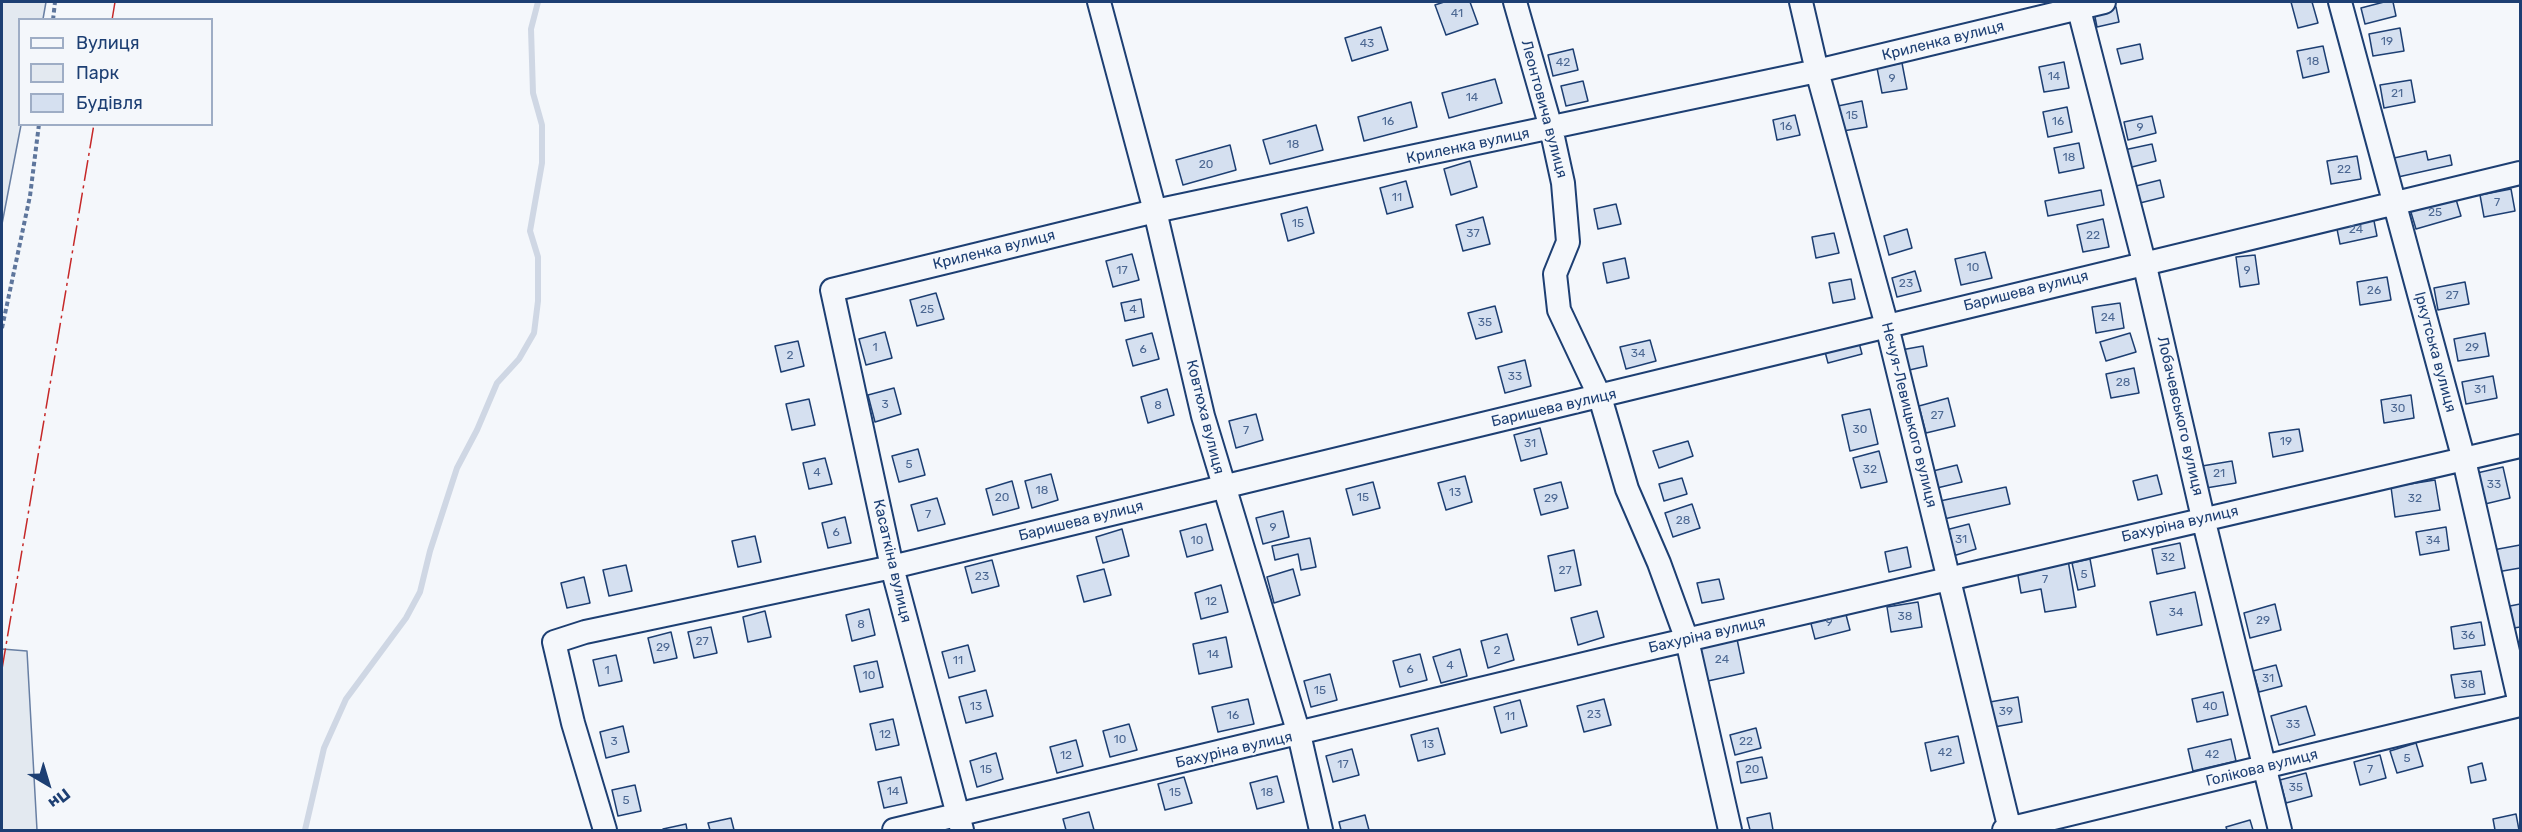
<!DOCTYPE html>
<html>
<head>
<meta charset="utf-8">
<style>
	body { margin:0 }
	#map { position:relative; width:2522px; height:832px; overflow:hidden; background:#f4f7fb; font-family:Rubik,sans-serif }
	canvas { display:block }
	.frame { position:absolute; inset:0; border:3px solid #1d3f73; pointer-events:none }
	.legend { position:absolute; left:18px; top:18px; width:195px; height:108px; box-sizing:border-box; background:#f4f7fb; border:2px solid #9eadc5; margin:0; padding:8px 10px; list-style:none; font-size:18px; color:#1d3f73 }
	.legend li { display:flex; align-items:center; gap:12px; height:30px }
	.legend b { width:30px; border:2px solid #9eadc5 }
	.north { position:absolute; left:18px; top:754px; width:60px; height:60px; -webkit-text-stroke:4px #f4f7fb; paint-order:stroke; rotate:142deg; font-size:16px; font-weight:700; line-height:24px; text-align:center; color:#1d3f73 }
	.north::after { content:''; display:block; margin:auto; width:21px; height:27px; background:#1d3f73; clip-path:polygon(50% 0,100% 100%,50% 72%,0 100%) }
</style>
</head>
<body>
<div id="map">
<canvas width="2522" height="832"></canvas>
<div class="frame"></div>
<ul class="legend">
<li><b style="height:8px;background:#f4f7fb"></b>Вулиця</li>
<li><b style="height:16px;background:#e3e9f0"></b>Парк</li>
<li><b style="height:16px;background:#d5e0f0"></b>Будівля</li>
</ul>
<div class="north">Пн</div>
</div>
<script>
const ctx = document.querySelector('canvas').getContext('2d');
ctx.lineJoin = 'round';
function paint(path, color) {
  ctx.fillStyle = color;
  ctx.fill(path, 'evenodd');
}
function toPath(rows) {
  const path = new Path2D();
  for (const r of rows) {
    path.moveTo(r[0], r[1]);
    for (let i = 2; i < r.length; i += 2) path.lineTo(r[i], r[i + 1]);
  }
  return path;
}
function trace(path, color, width, dash) {
  ctx.strokeStyle = color;
  ctx.lineWidth = width;
  ctx.lineCap = dash ? 'butt' : 'round';
  ctx.setLineDash(dash || []);
  ctx.stroke(path);
}
function drawText(font, color, halo, rows, align = 'center') {
  ctx.font = font + ' Rubik,sans-serif';
  ctx.lineWidth = 4.5;
  ctx.setLineDash([]);
  ctx.textBaseline = 'middle';
  ctx.strokeStyle = halo;
  ctx.fillStyle = color;
  for (const [text, x, y, turn = 0] of rows) {
    ctx.save();
    ctx.translate(x, y);
    ctx.rotate((+turn || 0) * Math.PI / 180);
    ctx.textAlign = isNaN(turn) ? turn : align;
    if (halo) ctx.strokeText(text, 0, 0);
    ctx.fillText(text, 0, 0);
    ctx.restore();
  }
}
const green = toPath([
	[2,2,46,2,43,19,20,20,20,124,21,125,2,224,2,2],
	[2,649,27,651,37,830,2,830,2,649]
]);
paint(green, '#e3e9f0');
trace(green, '#687fa3', 1.5);
trace(toPath([
	[305,830,324,748,346,699,406,618,420,592,430,551,457,468,477,430,497,383,519,359,534,333,538,301,538,257,530,231,542,163,542,125,533,93,531,29,538,2]
]), '#cfd7e4', 6);
const building = toPath([
	[1444,2,1470,2,1478,24,1446,35,1435,5,1444,2],
	[2291,2,2312,2,2318,23,2298,28,2291,2],
	[2384,2,2393,2,2396,16,2365,24,2361,8,2384,2],
	[2116,7,2119,22,2097,27,2094,12,2116,7],
	[1381,27,1388,50,1352,61,1345,38,1381,27],
	[2400,28,2404,51,2373,56,2369,34,2400,28],
	[2140,44,2143,59,2121,64,2117,49,2140,44],
	[2323,46,2329,72,2303,78,2297,51,2323,46],
	[1573,49,1578,70,1553,76,1548,55,1573,49],
	[2064,62,2069,88,2044,92,2039,67,2064,62],
	[1902,63,1907,89,1882,93,1877,68,1902,63],
	[1495,79,1502,103,1449,118,1442,93,1495,79],
	[2411,80,2415,102,2384,108,2380,85,2411,80],
	[1583,81,1588,101,1566,106,1561,86,1583,81],
	[1862,101,1867,127,1843,131,1838,106,1862,101],
	[1411,102,1417,127,1364,141,1358,117,1411,102],
	[2067,107,2072,132,2048,137,2043,112,2067,107],
	[1795,115,1800,135,1777,140,1773,120,1795,115],
	[2152,116,2156,133,2128,140,2124,122,2152,116],
	[1316,125,1323,150,1270,164,1263,140,1316,125],
	[2079,143,2084,168,2059,173,2054,148,2079,143],
	[2152,144,2156,161,2128,168,2124,150,2152,144],
	[1230,145,1236,170,1183,185,1176,160,1230,145],
	[2426,151,2428,160,2450,155,2452,165,2398,177,2394,158,2426,151],
	[2357,156,2361,179,2331,184,2327,161,2357,156],
	[1470,161,1477,187,1451,195,1444,169,1470,161],
	[2160,180,2164,197,2136,204,2132,187,2160,180],
	[1406,181,1413,207,1387,214,1380,188,1406,181],
	[2511,189,2515,211,2484,217,2480,195,2511,189],
	[2101,190,2104,205,2048,216,2045,201,2101,190],
	[2455,196,2461,216,2416,229,2410,209,2455,196],
	[1616,204,1621,224,1598,229,1594,209,1616,204],
	[1307,207,1314,233,1288,241,1281,214,1307,207],
	[2373,216,2377,236,2340,244,2336,224,2373,216],
	[1483,217,1490,244,1463,251,1456,225,1483,217],
	[2103,219,2109,247,2083,252,2077,225,2103,219],
	[1907,229,1912,248,1889,255,1884,236,1907,229],
	[1834,233,1839,253,1816,258,1812,237,1834,233],
	[1985,252,1992,278,1961,285,1955,259,1985,252],
	[1132,254,1139,280,1113,287,1106,261,1132,254],
	[2255,255,2259,284,2240,287,2236,257,2255,255],
	[1625,258,1629,278,1607,283,1603,263,1625,258],
	[1915,271,1921,291,1897,297,1892,278,1915,271],
	[2387,277,2391,300,2360,305,2357,282,2387,277],
	[1851,279,1855,299,1833,303,1829,283,1851,279],
	[2465,282,2469,304,2438,310,2434,288,2465,282],
	[936,293,944,319,917,326,910,300,936,293],
	[1141,299,1144,317,1125,321,1121,303,1141,299],
	[2120,303,2124,328,2096,333,2092,307,2120,303],
	[1495,306,1502,332,1476,339,1468,313,1495,306],
	[885,332,892,358,866,365,859,339,885,332],
	[1152,333,1159,359,1133,366,1126,340,1152,333],
	[2130,333,2136,352,2106,361,2100,342,2130,333],
	[2485,333,2489,356,2458,361,2454,339,2485,333],
	[1858,339,1862,354,1828,363,1824,348,1858,339],
	[1650,340,1656,361,1626,369,1620,347,1650,340],
	[798,341,804,366,781,372,775,346,798,341],
	[1923,346,1927,366,1905,371,1901,350,1923,346],
	[1525,360,1531,386,1505,393,1498,367,1525,360],
	[2134,368,2139,393,2111,398,2106,374,2134,368],
	[2493,376,2497,398,2466,404,2462,382,2493,376],
	[894,388,901,414,875,422,868,395,894,388],
	[1167,389,1174,415,1148,423,1141,397,1167,389],
	[2411,395,2414,418,2384,423,2381,400,2411,395],
	[1948,398,1955,426,1926,433,1919,406,1948,398],
	[809,399,815,425,792,430,786,404,809,399],
	[1870,409,1878,444,1850,451,1842,415,1870,409],
	[1256,414,1263,440,1236,448,1229,421,1256,414],
	[1540,428,1547,454,1521,461,1514,435,1540,428],
	[2299,429,2303,451,2273,457,2269,433,2299,429],
	[1688,441,1693,456,1659,468,1653,451,1688,441],
	[918,449,925,475,899,482,892,456,918,449],
	[1879,451,1887,482,1861,488,1853,458,1879,451],
	[825,458,832,484,809,489,803,463,825,458],
	[2232,461,2236,483,2206,488,2202,466,2232,461],
	[1957,465,1962,482,1937,488,1933,471,1957,465],
	[2503,467,2510,498,2485,504,2477,473,2503,467],
	[1051,474,1058,500,1032,508,1025,481,1051,474],
	[2157,475,2162,494,2138,500,2133,481,2157,475],
	[1465,476,1472,502,1446,510,1438,483,1465,476],
	[1682,478,1687,494,1664,501,1659,484,1682,478],
	[2435,480,2440,510,2395,517,2391,487,2435,480],
	[1012,481,1019,508,993,515,986,489,1012,481],
	[1373,482,1380,508,1353,515,1346,489,1373,482],
	[1561,482,1568,508,1541,515,1534,489,1561,482],
	[2006,487,2010,504,1944,519,1940,501,2006,487],
	[937,498,945,524,918,531,911,505,937,498],
	[1692,504,1700,528,1673,537,1665,513,1692,504],
	[1283,511,1289,537,1263,544,1256,518,1283,511],
	[845,517,851,543,828,548,822,523,845,517],
	[1206,524,1213,550,1187,557,1180,531,1206,524],
	[1969,524,1976,549,1953,556,1946,530,1969,524],
	[2446,527,2449,550,2420,555,2416,532,2446,527],
	[1122,529,1129,556,1103,563,1096,537,1122,529],
	[755,536,761,562,738,567,732,541,755,536],
	[1310,538,1316,567,1301,570,1298,554,1275,560,1272,546,1310,538],
	[2180,543,2185,568,2157,574,2152,549,2180,543],
	[2520,545,2520,568,2497,572,2493,550,2520,545],
	[1907,547,1911,567,1889,572,1885,552,1907,547],
	[1574,550,1581,585,1555,591,1548,556,1574,550],
	[2090,559,2095,586,2078,590,2072,563,2090,559],
	[992,560,999,586,972,593,965,567,992,560],
	[2068,560,2076,607,2045,612,2041,589,2021,593,2017,570,2068,560],
	[626,565,632,591,609,596,603,570,626,565],
	[1104,569,1111,595,1084,602,1077,576,1104,569],
	[1293,569,1300,595,1274,603,1267,577,1293,569],
	[584,577,590,603,567,608,561,583,584,577],
	[1719,579,1724,599,1702,603,1697,583,1719,579],
	[1221,585,1228,612,1201,619,1195,593,1221,585],
	[2195,592,2202,625,2157,635,2150,602,2195,592],
	[1918,602,1922,627,1891,632,1887,607,1918,602],
	[2275,604,2281,630,2250,638,2244,613,2275,604],
	[2520,604,2520,627,2514,628,2510,606,2520,604],
	[1844,607,1850,630,1815,639,1809,616,1844,607],
	[869,609,875,635,852,641,846,615,869,609],
	[765,611,771,637,748,642,743,617,765,611],
	[1597,611,1604,637,1578,645,1571,618,1597,611],
	[2481,622,2485,645,2454,649,2451,627,2481,622],
	[711,627,717,653,694,658,688,632,711,627],
	[671,632,677,658,654,663,648,638,671,632],
	[1507,634,1514,660,1488,668,1481,641,1507,634],
	[1226,637,1232,667,1199,674,1193,644,1226,637],
	[1737,639,1744,673,1708,681,1700,647,1737,639],
	[968,645,975,671,949,678,942,652,968,645],
	[1460,649,1467,676,1441,683,1433,657,1460,649],
	[1420,654,1427,680,1400,687,1393,661,1420,654],
	[616,655,622,681,599,686,593,660,616,655],
	[877,661,883,687,860,692,854,666,877,661],
	[2276,665,2282,686,2259,692,2253,671,2276,665],
	[2481,671,2485,694,2455,698,2451,675,2481,671],
	[1330,674,1337,700,1311,707,1304,681,1330,674],
	[986,690,993,716,966,723,959,697,986,690],
	[2223,692,2228,715,2197,722,2192,699,2223,692],
	[2018,697,2022,722,1994,727,1990,702,2018,697],
	[1248,699,1254,724,1218,732,1212,707,1248,699],
	[1604,699,1611,725,1584,732,1577,706,1604,699],
	[1520,700,1527,726,1501,733,1494,707,1520,700],
	[2306,706,2315,735,2279,745,2271,716,2306,706],
	[893,719,899,745,876,750,870,724,893,719],
	[1129,724,1137,750,1110,757,1103,731,1129,724],
	[623,726,629,752,606,758,600,732,623,726],
	[1438,728,1445,754,1418,761,1411,735,1438,728],
	[1756,728,1761,748,1735,755,1730,735,1756,728],
	[1958,736,1964,763,1931,771,1925,743,1958,736],
	[2231,739,2236,761,2193,771,2188,749,2231,739],
	[1076,740,1083,766,1057,773,1050,747,1076,740],
	[2416,743,2423,766,2397,773,2390,751,2416,743],
	[1352,749,1359,775,1333,782,1326,756,1352,749],
	[996,753,1003,779,977,787,970,761,996,753],
	[2380,755,2386,778,2360,785,2354,762,2380,755],
	[1762,757,1767,778,1741,783,1737,762,1762,757],
	[2482,763,2486,780,2471,783,2468,767,2482,763],
	[2306,773,2312,796,2286,803,2280,780,2306,773],
	[1277,776,1284,802,1257,809,1250,783,1277,776],
	[901,777,907,803,884,808,878,782,901,777],
	[1184,777,1192,803,1165,810,1158,784,1184,777],
	[635,785,641,811,618,816,612,790,635,785],
	[1089,812,1094,830,1066,830,1063,819,1089,812],
	[1770,813,1773,830,1750,830,1747,818,1770,813],
	[2516,814,2519,830,2495,830,2493,819,2516,814],
	[1365,815,1369,830,1341,830,1339,822,1365,815],
	[731,818,734,830,710,830,708,823,731,818],
	[2250,820,2253,830,2227,830,2226,827,2250,820],
	[686,824,687,830,663,830,663,829,686,824]
]);
paint(building, '#d5e0f0');
trace(building, '#1d3f73', 1.5);
const minor = toPath([
	[1099,2,1155,211,1203,416,1299,734,1321,830],
	[1515,2,1551,128,1563,183,1568,242,1555,274,1559,310,1600,397,1627,489,1659,563,1687,640,1730,830],
	[1801,2,1817,71,1887,326,2010,830],
	[2077,2,2144,262,2203,518,2280,830],
	[2340,2,2464,460,2520,704],
	[605,830,573,723,554,642,585,632,892,567,2520,173],
	[894,830,1626,654,2520,446],
	[962,830,892,567,832,290,1155,211,1817,71,2104,2],
	[2004,830,2520,705]
]);
trace(minor, '#1d3f73', 26);
trace(toPath([
	[53,20,55,2],
	[2,328,30,196,39,124]
]), '#5e769c', 4, [4.5, 3]);
trace(minor, '#f4f7fb', 22);
trace(toPath([
	[112,20,115,2],
	[2,669,94,124]
]), '#c62828', 1.5, [21, 4.5, 3, 4.5]);
drawText('12px', '#4b6792', null, [
	["41",1457,14],
	["19",2387,42],
	["43",1367,44],
	["18",2313,62],
	["42",1563,63],
	["14",2054,77],
	["9",1892,79],
	["21",2397,94],
	["14",1472,98],
	["15",1852,116],
	["16",1388,122],
	["16",2058,122],
	["16",1786,127],
	["9",2140,128],
	["18",1293,145],
	["18",2069,158],
	["20",1206,165],
	["22",2344,170],
	["11",1397,198],
	["7",2497,203],
	["25",2435,213],
	["15",1298,224],
	["24",2356,230],
	["37",1473,234],
	["22",2093,236],
	["10",1973,268],
	["17",1122,271],
	["9",2247,271],
	["23",1906,284],
	["26",2374,291],
	["27",2452,296],
	["25",927,310],
	["4",1133,310],
	["24",2108,318],
	["35",1485,323],
	["1",875,348],
	["29",2472,348],
	["6",1143,350],
	["34",1638,354],
	["2",790,356],
	["33",1515,377],
	["28",2123,383],
	["31",2480,390],
	["3",885,405],
	["8",1158,406],
	["30",2398,409],
	["27",1937,416],
	["30",1860,430],
	["7",1246,431],
	["19",2286,442],
	["31",1530,444],
	["5",909,465],
	["32",1870,470],
	["4",817,473],
	["21",2219,474],
	["33",2494,485],
	["18",1042,491],
	["13",1455,493],
	["20",1002,498],
	["15",1363,498],
	["29",1551,499],
	["32",2415,499],
	["7",928,515],
	["28",1683,521],
	["9",1273,528],
	["6",836,533],
	["31",1961,540],
	["10",1197,541],
	["34",2433,541],
	["32",2168,558],
	["27",1565,571],
	["5",2084,575],
	["23",982,577],
	["7",2045,580],
	["12",1211,602],
	["34",2176,613],
	["38",1905,617],
	["29",2263,621],
	["9",1829,623],
	["8",861,625],
	["36",2468,636],
	["27",702,642],
	["29",663,648],
	["2",1497,651],
	["14",1213,655],
	["24",1722,660],
	["11",958,661],
	["4",1450,666],
	["6",1410,670],
	["1",607,671],
	["10",869,676],
	["31",2268,679],
	["38",2468,685],
	["15",1320,691],
	["13",976,707],
	["40",2210,707],
	["39",2006,712],
	["23",1594,715],
	["16",1233,716],
	["11",1510,717],
	["33",2293,725],
	["12",885,735],
	["10",1120,740],
	["3",614,742],
	["22",1746,742],
	["13",1428,745],
	["42",1945,753],
	["42",2212,755],
	["12",1066,756],
	["5",2407,759],
	["17",1343,765],
	["15",986,770],
	["20",1752,770],
	["7",2370,770],
	["35",2296,788],
	["14",893,792],
	["15",1175,793],
	["18",1267,793],
	["5",626,801]
]);
drawText('15px', '#1d3f73', '#f4f7fb', [
	["Криленка вулиця",1943,41,-14],
	["Леонтовича вулиця",1544,109,75],
	["Криленка вулиця",1468,146,-12],
	["Криленка вулиця",994,250,-14],
	["Баришева вулиця",2026,291,-14],
	["Іркутська вулиця",2435,352,75],
	["Баришева вулиця",1554,408,-13],
	["Нечуя-Левицького вулиця",1909,415,76],
	["Лобачевського вулиця",2180,416,77],
	["Ковтюха вулиця",1205,417,76],
	["Баришева вулиця",1081,521,-14],
	["Бахуріна вулиця",2180,524,-13],
	["Касаткіна вулиця",892,561,77],
	["Бахуріна вулиця",1707,635,-13],
	["Бахуріна вулиця",1234,750,-13],
	["Голікова вулиця",2262,768,-14]
]);
</script>
</body>
</html>
